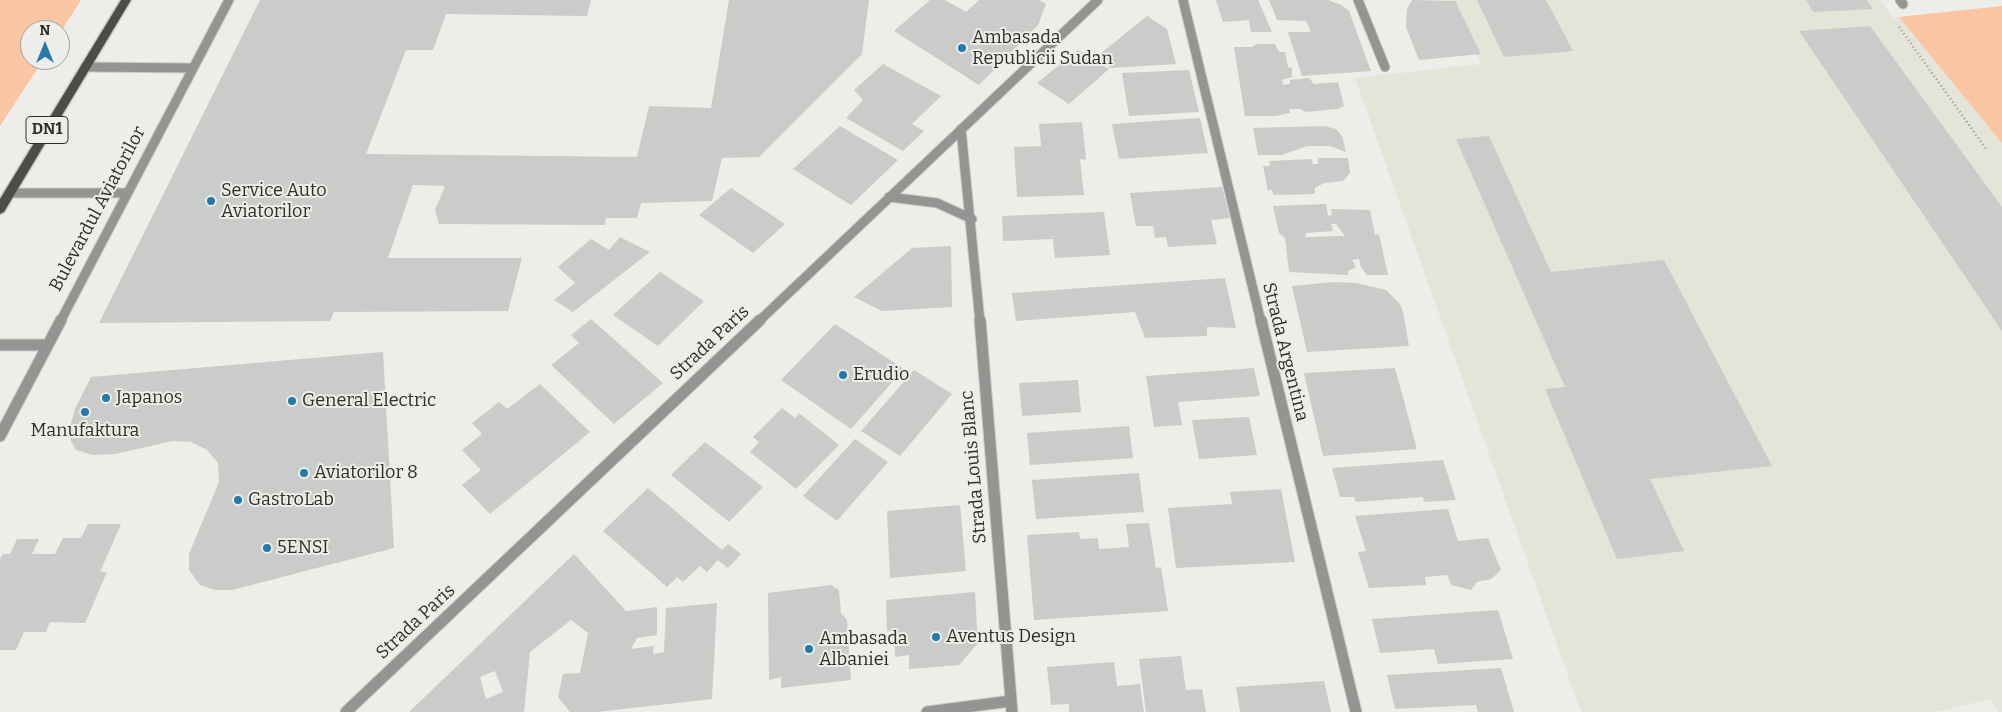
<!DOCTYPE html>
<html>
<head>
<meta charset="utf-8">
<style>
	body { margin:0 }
	#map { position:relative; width:2002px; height:712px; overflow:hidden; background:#edede9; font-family:Bitter,serif }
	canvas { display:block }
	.north { position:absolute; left:20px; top:20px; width:50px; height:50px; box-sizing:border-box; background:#edede9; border:1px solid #a1a19e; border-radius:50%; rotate:0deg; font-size:14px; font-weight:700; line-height:20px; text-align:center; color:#2e2f2d }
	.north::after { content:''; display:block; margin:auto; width:18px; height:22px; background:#247aa9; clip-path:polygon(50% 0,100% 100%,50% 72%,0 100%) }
</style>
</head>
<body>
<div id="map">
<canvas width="2002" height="712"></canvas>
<div class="north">N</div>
</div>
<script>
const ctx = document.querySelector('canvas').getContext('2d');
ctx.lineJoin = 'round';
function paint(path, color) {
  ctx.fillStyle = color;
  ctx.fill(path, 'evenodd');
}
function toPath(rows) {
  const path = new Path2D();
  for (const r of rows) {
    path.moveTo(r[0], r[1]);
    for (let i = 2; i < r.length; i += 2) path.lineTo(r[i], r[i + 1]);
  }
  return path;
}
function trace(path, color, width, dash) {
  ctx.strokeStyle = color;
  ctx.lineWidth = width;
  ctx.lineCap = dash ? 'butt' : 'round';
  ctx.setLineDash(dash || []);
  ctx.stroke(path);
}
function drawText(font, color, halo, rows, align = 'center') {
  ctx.font = font + ' Bitter,serif';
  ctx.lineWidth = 4;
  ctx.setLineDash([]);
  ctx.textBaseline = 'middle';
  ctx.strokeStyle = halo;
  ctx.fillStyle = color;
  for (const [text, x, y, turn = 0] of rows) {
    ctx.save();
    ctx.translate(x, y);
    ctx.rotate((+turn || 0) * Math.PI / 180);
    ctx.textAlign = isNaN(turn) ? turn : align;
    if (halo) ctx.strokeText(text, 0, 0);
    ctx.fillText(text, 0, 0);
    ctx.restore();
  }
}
paint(toPath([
	[1450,0,1880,0,1893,18,2002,6,2002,712,1998,712,1991,699,1934,712,1581,712,1355,78,1482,64]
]), '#e4e4d8');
paint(toPath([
	[0,0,81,0,60,33,60,30,30,30,30,60,43,60,0,126],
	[2002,6,2002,143,1899,17]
]), '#fac5a3');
paint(toPath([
	[260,0,591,0,587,16,446,14,433,50,406,50,366,154,637,157,649,106,711,108,729,0,869,0,862,54,759,157,722,158,712,201,641,203,637,218,606,218,605,225,439,224,435,210,445,186,413,185,388,258,522,258,508,311,334,312,330,321,99,323],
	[930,0,945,0,966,12,979,0,1039,0,1046,4,1038,25,979,85,894,31],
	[1216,0,1258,0,1272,32,1251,32,1249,20,1223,22],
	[1269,0,1328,0,1341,5,1349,11,1371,71,1302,76,1288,32,1311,32,1306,21,1277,20],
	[1412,0,1455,1,1481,54,1419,60,1406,27,1407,9],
	[1477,0,1546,0,1573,51,1504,57],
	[1806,0,1867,0,1873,9,1813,12],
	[1147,16,1167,29,1176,64,1111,68,1095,58],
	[1870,26,2002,207,2002,331,1799,31],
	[1257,44,1275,44,1279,52,1285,52,1288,67,1292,68,1292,77,1282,80,1283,85,1290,84,1290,80,1309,78,1314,84,1338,82,1344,106,1337,109,1306,112,1300,109,1289,109,1290,113,1276,116,1245,116,1234,47,1252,47],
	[1078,50,1109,69,1069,104,1037,83],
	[883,64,941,96,912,124,924,131,903,151,846,118,863,100,854,90],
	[1189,70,1199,112,1129,116,1122,73],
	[1200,118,1208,153,1119,159,1112,124],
	[1082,122,1086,160,1080,159,1084,195,1017,197,1014,147,1041,146,1039,124],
	[840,126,898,160,851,205,793,169],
	[1325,126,1336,129,1342,136,1346,152,1330,146,1307,146,1282,155,1258,155,1253,128],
	[1489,136,1551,272,1664,260,1772,466,1650,479,1684,551,1617,559,1545,389,1565,387,1456,139],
	[1318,158,1348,158,1350,173,1343,181,1324,183,1315,188,1315,194,1274,195,1271,189,1268,191,1263,166,1270,166,1269,161,1311,159,1313,164,1318,164],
	[1222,187,1230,218,1211,220,1217,244,1168,247,1166,237,1155,238,1153,226,1136,226,1130,193],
	[731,188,785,224,753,253,699,215],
	[1326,204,1328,216,1332,215,1331,209,1370,210,1375,235,1379,234,1388,275,1367,275,1361,267,1359,259,1352,260,1356,267,1348,271,1348,275,1289,272,1285,238,1279,233,1273,206],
	[1331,224,1336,224,1345,236,1305,237,1306,233,1333,231],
	[1104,212,1110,255,1055,258,1053,239,1003,241,1002,216],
	[620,237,650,252,573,312,554,300,575,283,558,267,591,239,609,250],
	[951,246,952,307,882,311,854,297,912,248],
	[660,272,704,301,658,346,613,315],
	[1225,278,1236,328,1207,327,1207,336,1145,338,1135,312,1016,321,1012,293],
	[1333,282,1357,283,1386,290,1400,304,1403,312,1409,346,1307,352,1292,286],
	[591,319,663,383,614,424,551,365,579,343,571,335],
	[835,324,904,369,851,429,781,380],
	[383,352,394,548,232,590,215,590,200,585,189,570,189,554,219,482,218,463,207,450,191,442,172,441,116,454,93,455,76,450,71,441,69,431,75,409,91,377],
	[1254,368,1260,396,1178,402,1182,425,1154,427,1146,376],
	[1395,368,1417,449,1323,456,1304,373],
	[914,370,952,394,900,456,861,431],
	[1078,380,1081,412,1022,416,1019,383],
	[540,384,590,432,490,514,462,485,481,470,462,450,482,434,472,423,499,402,507,409],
	[782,408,795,418,799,413,839,445,796,489,750,452,759,442,753,437],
	[1249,417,1257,455,1199,459,1192,420],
	[1129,426,1133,458,1030,465,1027,433],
	[855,439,888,462,837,521,803,496],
	[705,442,763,487,729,522,671,475],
	[1443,460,1456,500,1424,502,1423,497,1356,502,1354,497,1340,497,1332,468],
	[1139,473,1144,512,1036,519,1032,480],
	[648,488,722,550,728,544,741,554,728,568,718,560,707,572,700,566,683,582,677,577,667,587,603,531],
	[1281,489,1295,562,1176,568,1168,508,1232,504,1230,492],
	[960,505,966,571,890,578,887,511],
	[1448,509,1458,541,1488,538,1501,570,1491,579,1477,582,1471,590,1451,585,1447,575,1425,577,1426,585,1369,588,1358,552,1366,551,1355,516],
	[1149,523,1156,568,1161,567,1168,611,1034,620,1027,535,1079,532,1080,539,1098,538,1099,549,1129,547,1126,524],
	[88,524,121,524,100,572,107,572,85,623,50,622,46,632,24,632,16,650,0,650,0,559,3,554,10,554,17,539,39,539,32,554,55,554,63,538,81,538],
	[574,554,626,611,657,607,657,635,637,638,631,649,654,646,653,654,664,652,666,608,717,603,712,699,597,712,570,712,558,697,563,674,580,673,588,633,571,620,530,652,524,712,409,712],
	[495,671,503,692,486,699,480,677],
	[831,585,839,590,841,613,847,620,851,680,781,688,781,677,769,680,768,593],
	[975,592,978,643,959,665,909,669,909,655,895,657,894,631,887,631,886,600],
	[1498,610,1513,659,1438,664,1434,649,1380,653,1372,619],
	[1181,656,1186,690,1202,689,1206,712,1146,712,1139,659],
	[1114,662,1117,686,1140,684,1144,712,1069,712,1069,704,1051,705,1047,667],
	[1501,668,1514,712,1478,712,1476,705,1395,709,1387,675],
	[1324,681,1331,712,1240,712,1236,687]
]), '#c9ccc8');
const serviceFar1 = toPath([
	[1358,0,1385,67],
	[1900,0,1903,4],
	[85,67,192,68],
	[9,193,126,193]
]);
const service = toPath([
	[0,345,46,345]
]);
const minorFar1 = toPath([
	[1183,0,1261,322],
	[961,129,980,322],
	[889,197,937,203,972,219],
	[60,322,229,0],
	[758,322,1098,0]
]);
const minor = toPath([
	[980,320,1012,712],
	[1261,320,1356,712],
	[0,436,61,320],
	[346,712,760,320],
	[927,712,1011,701]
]);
const primary = toPath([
	[121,0,131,0,4,212,0,214,0,199,121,0]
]);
trace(serviceFar1, '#cbcbc7', 11);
trace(service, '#cbcbc7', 13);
trace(minorFar1, '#cbcbc7', 11);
trace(minor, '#cbcbc7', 13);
trace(primary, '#cbcbc7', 3);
trace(toPath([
	[1899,27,1987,150]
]), '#939491', 2.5, [1, 3]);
trace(serviceFar1, '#959492', 9);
trace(service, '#959492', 11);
trace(minorFar1, '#959492', 9);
trace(minor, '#959492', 11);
paint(primary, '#4e4c49');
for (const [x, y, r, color] of [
	[962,48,5,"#247aa9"],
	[211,201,5,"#247aa9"],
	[843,375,5,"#247aa9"],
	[106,398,5,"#247aa9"],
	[292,401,5,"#247aa9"],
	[85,412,5,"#247aa9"],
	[304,473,5,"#247aa9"],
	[238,500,5,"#247aa9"],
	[267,548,5,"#247aa9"],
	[936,637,5,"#247aa9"],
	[809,649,5,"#247aa9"]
]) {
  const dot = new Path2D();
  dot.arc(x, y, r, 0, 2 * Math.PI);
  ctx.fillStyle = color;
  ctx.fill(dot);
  trace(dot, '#edede9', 2);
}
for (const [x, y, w] of [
	[47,130,42]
]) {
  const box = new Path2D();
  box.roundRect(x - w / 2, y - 13.5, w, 27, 4);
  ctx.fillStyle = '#edede9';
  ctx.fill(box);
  trace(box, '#2e2f2d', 1);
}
drawText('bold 16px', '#2e2f2d', null, [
	["DN1",47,130]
]);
drawText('18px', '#2e2f2d', '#edede9', [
	["Ambasada",972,38],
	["Republicii Sudan",972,59],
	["Service Auto",221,191],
	["Aviatorilor",221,212],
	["Erudio",853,375],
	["Japanos",116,398],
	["General Electric",302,401],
	["Manufaktura",85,431,"center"],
	["Aviatorilor 8",314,473],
	["GastroLab",248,500],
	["5ENSI",277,548],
	["Aventus Design",946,637],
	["Ambasada",819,639],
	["Albaniei",819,660]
], 'left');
drawText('18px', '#2e2f2d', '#edede9', [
	["Bulevardul Aviatorilor",98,209,-62],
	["Strada Paris",710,343,-43],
	["Strada Argentina",1285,352,76],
	["Strada Louis Blanc",974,467,-95],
	["Strada Paris",416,622,-43]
]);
</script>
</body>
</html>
